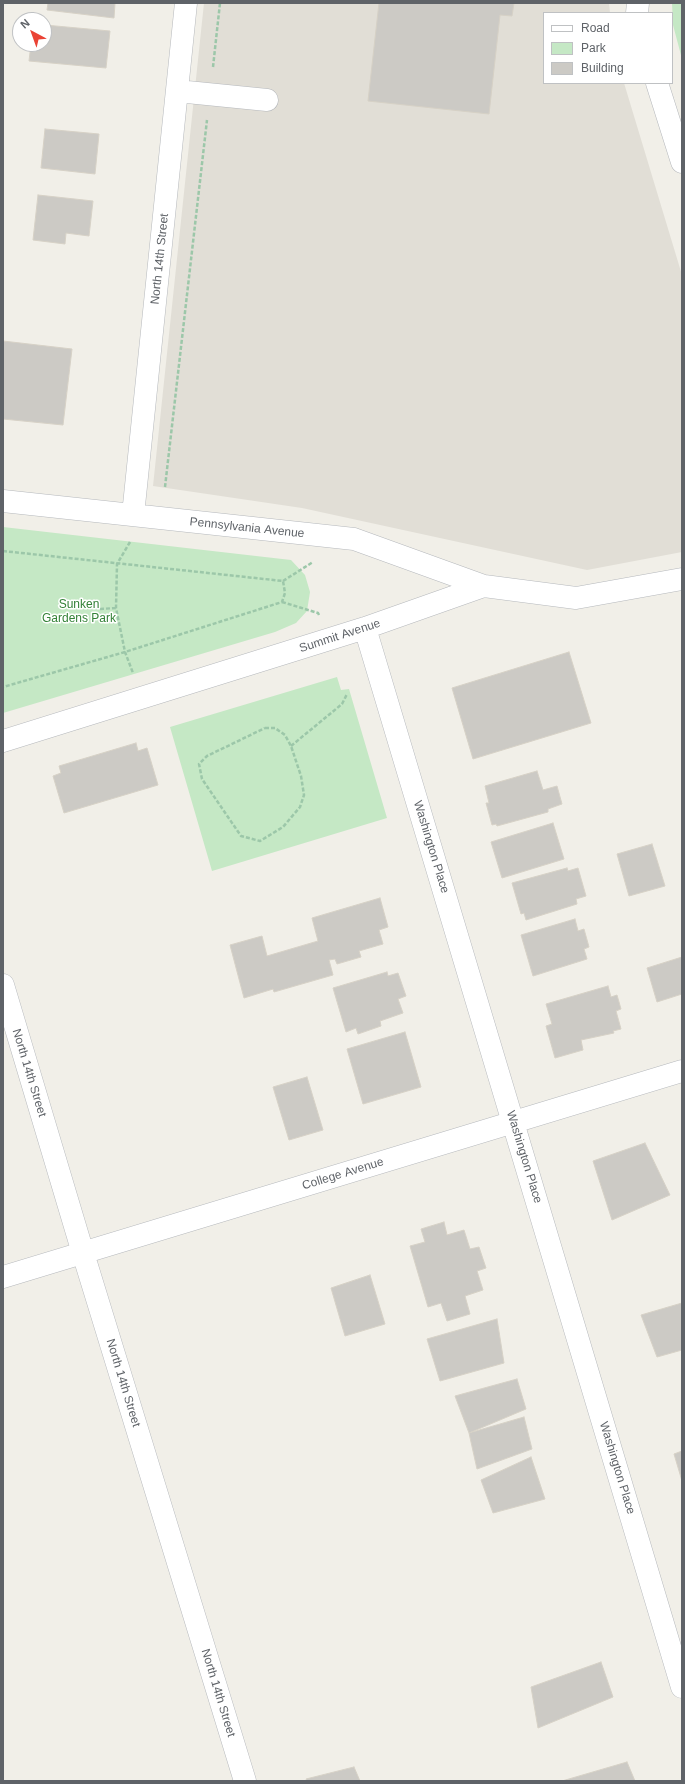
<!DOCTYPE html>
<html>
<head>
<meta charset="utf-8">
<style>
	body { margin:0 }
	#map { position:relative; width:685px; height:1784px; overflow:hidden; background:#f1efe8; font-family:Arial,sans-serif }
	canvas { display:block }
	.frame { position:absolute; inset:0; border:4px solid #5f6368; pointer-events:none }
	.legend { position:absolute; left:543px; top:12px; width:130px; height:72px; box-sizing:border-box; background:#fff; border:1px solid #bfc1c3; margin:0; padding:5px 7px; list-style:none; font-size:12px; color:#5f6368 }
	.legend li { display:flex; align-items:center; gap:8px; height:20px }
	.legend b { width:20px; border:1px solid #bfc1c3 }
	.north { position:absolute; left:12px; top:12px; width:40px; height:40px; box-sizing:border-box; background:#fff; border:1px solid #bfc1c3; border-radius:50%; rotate:319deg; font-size:11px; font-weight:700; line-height:16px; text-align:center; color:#5f6368 }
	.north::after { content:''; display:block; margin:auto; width:14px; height:18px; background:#ea4335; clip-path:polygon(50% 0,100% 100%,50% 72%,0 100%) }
</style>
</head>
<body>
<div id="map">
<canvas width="685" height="1784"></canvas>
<div class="frame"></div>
<ul class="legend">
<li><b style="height:5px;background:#fff"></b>Road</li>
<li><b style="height:11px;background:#c5e8c5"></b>Park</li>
<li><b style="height:11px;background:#cccac5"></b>Building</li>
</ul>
<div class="north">N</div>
</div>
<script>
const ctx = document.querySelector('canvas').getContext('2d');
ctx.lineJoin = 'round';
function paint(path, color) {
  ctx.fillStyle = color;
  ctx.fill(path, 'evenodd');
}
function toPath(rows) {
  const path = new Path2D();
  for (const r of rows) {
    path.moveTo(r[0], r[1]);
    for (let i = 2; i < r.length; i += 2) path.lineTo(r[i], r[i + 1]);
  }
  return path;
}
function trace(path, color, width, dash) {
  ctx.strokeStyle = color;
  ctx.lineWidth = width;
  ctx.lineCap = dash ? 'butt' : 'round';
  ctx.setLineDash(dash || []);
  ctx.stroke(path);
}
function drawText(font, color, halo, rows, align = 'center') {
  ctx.font = font + ' Arial,sans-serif';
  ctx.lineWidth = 3;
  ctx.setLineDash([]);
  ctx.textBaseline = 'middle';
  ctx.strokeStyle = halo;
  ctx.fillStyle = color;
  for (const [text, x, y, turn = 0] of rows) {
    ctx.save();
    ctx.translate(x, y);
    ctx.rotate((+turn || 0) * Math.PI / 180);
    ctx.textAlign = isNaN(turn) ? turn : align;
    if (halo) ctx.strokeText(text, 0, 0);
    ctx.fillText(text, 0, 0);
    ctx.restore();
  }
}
paint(toPath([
	[204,3,609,3,610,13,544,13,544,83,624,83,682,275,682,552,587,570,302,508,153,486]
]), '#e1ded6');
paint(toPath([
	[672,3,682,3,682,59,673,25],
	[3,527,291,560,305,575,310,592,307,611,296,623,275,632,3,713],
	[337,677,341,690,349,689,387,818,212,871,170,727]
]), '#c5e8c5');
const building = toPath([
	[48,3,115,3,114,18,47,10,48,3],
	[379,3,514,3,512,16,500,15,489,114,368,101,379,3],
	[45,25,110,31,106,68,29,61,31,44,44,44,45,25],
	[45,129,99,134,95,174,41,168,45,129],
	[38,195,93,201,89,236,66,233,65,244,33,240,38,195],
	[3,341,72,349,63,425,3,419,3,341],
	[569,652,591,723,473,759,452,688,569,652],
	[136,743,138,751,147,748,158,785,64,813,53,776,61,773,59,766,136,743],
	[537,771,543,790,557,786,562,804,548,809,548,812,497,826,496,824,492,825,486,803,489,803,485,786,537,771],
	[553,823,564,859,502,878,491,842,553,823],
	[652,844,665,886,629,896,617,854,652,844],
	[567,868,568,871,578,868,586,896,576,899,577,904,526,920,524,913,521,914,512,883,567,868],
	[380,898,388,927,379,930,383,944,359,951,361,957,337,964,335,959,329,960,333,975,274,992,273,989,244,998,230,945,262,936,267,956,318,941,312,918,380,898],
	[575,919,578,931,584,929,589,947,584,949,587,959,533,976,521,935,575,919],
	[682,957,682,994,657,1002,647,968,682,957],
	[387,972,388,976,398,973,406,996,398,999,403,1013,380,1021,381,1026,358,1034,356,1028,346,1032,333,988,387,972],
	[608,986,611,997,617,995,621,1009,616,1011,621,1029,613,1031,614,1033,581,1040,583,1050,555,1058,546,1026,552,1024,546,1004,608,986],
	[405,1032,421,1087,363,1104,347,1049,405,1032],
	[307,1077,323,1130,289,1140,273,1087,307,1077],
	[645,1143,670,1195,612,1220,593,1161,645,1143],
	[444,1222,447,1235,464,1230,470,1249,479,1247,486,1268,477,1271,483,1290,465,1296,470,1314,447,1321,441,1303,428,1307,410,1246,425,1242,421,1229,444,1222],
	[370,1275,385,1324,345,1336,331,1288,370,1275],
	[682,1303,682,1350,657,1357,641,1315,682,1303],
	[497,1319,504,1363,440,1381,427,1339,497,1319],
	[517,1379,526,1409,469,1433,455,1396,517,1379],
	[524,1417,532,1449,477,1469,469,1433,524,1417],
	[682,1451,682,1481,674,1454,682,1451],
	[531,1457,545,1499,493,1513,481,1480,531,1457],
	[601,1662,613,1697,538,1728,531,1687,601,1662],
	[627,1762,635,1781,562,1781,627,1762],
	[354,1767,360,1781,307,1781,306,1779,354,1767]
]);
paint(building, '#cccac5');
trace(building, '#d6d1c6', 1);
const minor = toPath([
	[637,13,638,3],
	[657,83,682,162],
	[177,91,267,100],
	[3,501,354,539,484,586],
	[133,515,186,3],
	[365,628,682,1687],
	[3,741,365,628,484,586,576,598,682,579],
	[3,985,83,1253,245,1781],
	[3,1277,682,1071]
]);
trace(minor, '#b5b8bc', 23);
trace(toPath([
	[213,67,220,3],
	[165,487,207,120],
	[130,542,117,564,116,608,125,652,133,673],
	[3,551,283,581,285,593,282,602,125,652,3,687],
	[283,581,313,562],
	[282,602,318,613,319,615],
	[100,609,116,608],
	[265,728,275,728,285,735,291,746,301,776,304,795,300,807,283,827,260,841,241,836,202,779,199,764,207,756,265,728],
	[291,746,342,704,347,694]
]), '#9cc7a9', 2.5, [4, 2]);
trace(minor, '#fff', 22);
drawText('12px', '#5f6368', '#fff', [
	["North 14th Street",160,259,-84],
	["Pennsylvania Avenue",247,528,6],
	["Summit Avenue",340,636,-18],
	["Washington Place",431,847,73],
	["North 14th Street",29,1073,73],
	["Washington Place",524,1157,73],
	["College Avenue",343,1174,-17],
	["North 14th Street",123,1383,73],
	["Washington Place",617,1468,73],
	["North 14th Street",218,1693,73]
]);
drawText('12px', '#348238', '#fff', [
	["Sunken",79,605],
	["Gardens Park",79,619]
]);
</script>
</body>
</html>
